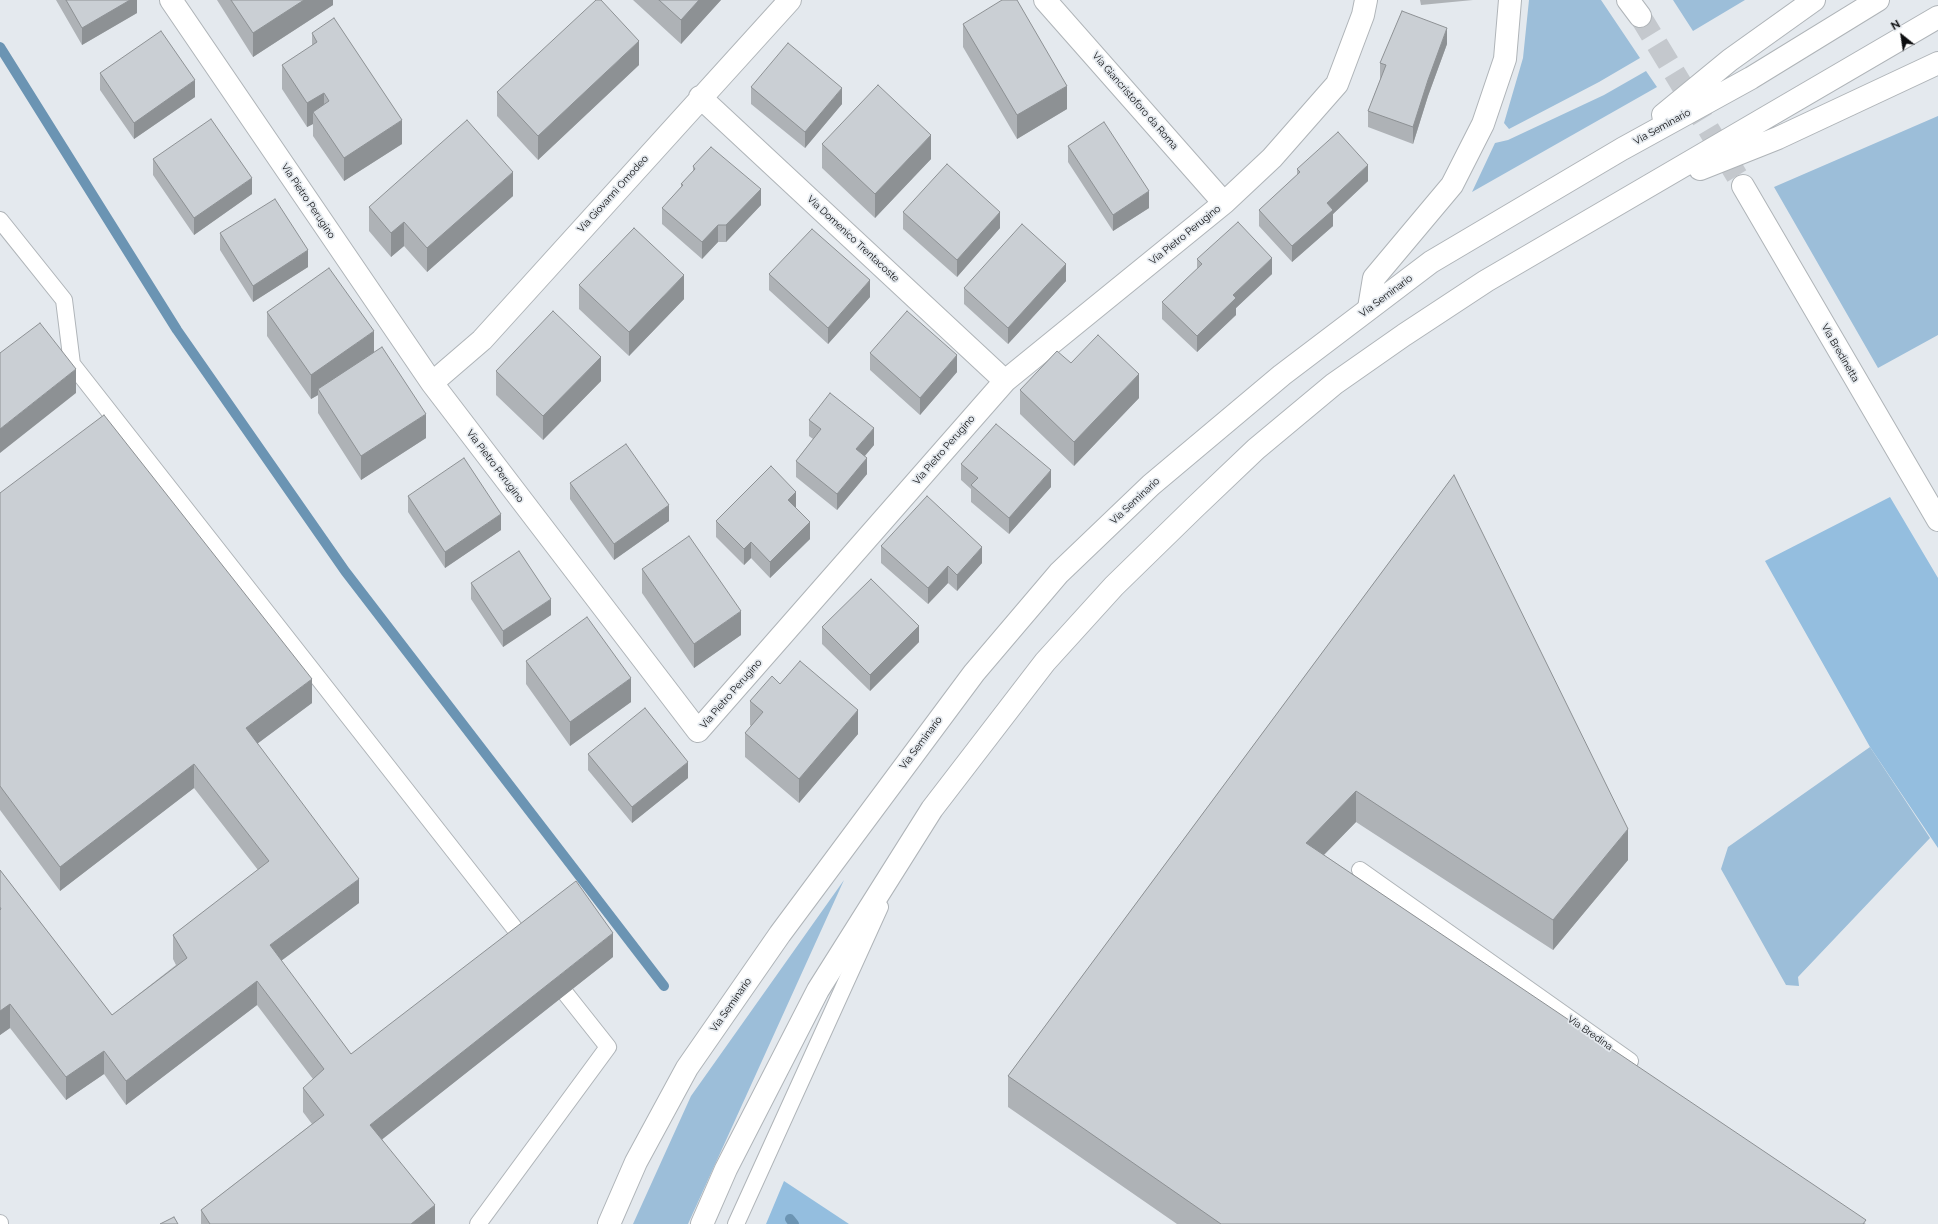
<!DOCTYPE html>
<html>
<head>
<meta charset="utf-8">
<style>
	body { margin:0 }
	#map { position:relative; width:1938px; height:1224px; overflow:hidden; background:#e4e9ee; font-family:Raleway,sans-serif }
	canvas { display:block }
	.north { position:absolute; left:1882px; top:16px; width:40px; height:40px; -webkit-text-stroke:3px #e4e9ee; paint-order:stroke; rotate:330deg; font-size:11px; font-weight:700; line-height:16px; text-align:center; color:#0d0e10 }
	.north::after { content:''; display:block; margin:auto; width:14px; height:18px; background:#0d0e10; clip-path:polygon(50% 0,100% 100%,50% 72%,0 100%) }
</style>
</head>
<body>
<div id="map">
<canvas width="1938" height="1224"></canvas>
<div class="north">N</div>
</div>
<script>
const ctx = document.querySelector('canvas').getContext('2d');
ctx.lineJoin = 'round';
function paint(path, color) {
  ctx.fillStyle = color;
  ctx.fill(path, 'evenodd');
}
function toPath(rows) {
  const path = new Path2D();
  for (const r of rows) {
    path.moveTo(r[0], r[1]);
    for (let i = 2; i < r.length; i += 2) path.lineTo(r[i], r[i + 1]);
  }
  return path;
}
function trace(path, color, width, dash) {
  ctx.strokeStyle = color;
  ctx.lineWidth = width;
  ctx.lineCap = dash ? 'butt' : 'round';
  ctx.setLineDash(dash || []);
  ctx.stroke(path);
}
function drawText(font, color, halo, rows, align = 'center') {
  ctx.font = font + ' Raleway,sans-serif';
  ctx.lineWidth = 3.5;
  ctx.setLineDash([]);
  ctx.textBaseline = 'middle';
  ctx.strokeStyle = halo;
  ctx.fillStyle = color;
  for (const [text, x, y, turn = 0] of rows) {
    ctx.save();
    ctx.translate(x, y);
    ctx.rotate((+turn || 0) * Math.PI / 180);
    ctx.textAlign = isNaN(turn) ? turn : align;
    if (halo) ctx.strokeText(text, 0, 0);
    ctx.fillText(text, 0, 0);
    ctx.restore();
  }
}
paint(toPath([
	[1529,0,1601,0,1640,58,1599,82,1509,129,1504,123,1523,58],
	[1673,0,1745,0,1693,31],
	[1646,71,1657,87,1472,192,1495,143,1508,140,1604,95],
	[1938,116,1938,335,1878,368,1774,187],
	[1870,747,1930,838,1798,977,1799,986,1786,985,1721,869,1728,847],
	[844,880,688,1224,633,1224,691,1096]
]), '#9cbed9');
paint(toPath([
	[1890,497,1938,578,1938,848,1870,747,1765,561],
	[784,1181,849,1224,766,1224]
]), '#94bedf');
trace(toPath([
	[0,47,177,330,345,571,664,986],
	[790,1219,794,1224]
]), '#6b94b3', 10);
trace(toPath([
	[1640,16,1743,186]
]), '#c4c8cd', 22, [22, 11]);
const service = toPath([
	[0,220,64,300,72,364,526,943],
	[1360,870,1630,1061],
	[0,1223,0,1224],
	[478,1224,608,1047,566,994],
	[736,1224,880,907]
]);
const minor = toPath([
	[171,0,432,383,698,731,1005,381,1224,203,1272,158,1337,84,1363,15,1366,0],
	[1045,0,1224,203],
	[700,97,1005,381],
	[432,383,482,340,790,0]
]);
const tertiary = toPath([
	[1628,0,1640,16],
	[1743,186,1938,520],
	[1369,308,1374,278,1452,185,1483,124,1505,59,1510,0]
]);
const trunk = toPath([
	[1663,115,1730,60,1814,0],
	[1700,169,1778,138,1938,63],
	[609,1224,636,1162,687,1068,780,934,974,673,1059,573,1151,485,1282,375,1431,262,1622,149,1751,78,1878,0],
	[702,1224,726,1169,818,990,932,809,1045,662,1114,586,1194,508,1256,449,1334,384,1404,335,1486,281,1938,17]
]);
trace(service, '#afb4b8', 18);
trace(minor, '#afb4b8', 24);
trace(tertiary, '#afb4b8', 24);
trace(trunk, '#afb4b8', 24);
trace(service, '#fff', 16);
trace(minor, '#fff', 22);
trace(tertiary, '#fff', 22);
trace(trunk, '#fff', 22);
paint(toPath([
	[56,0,137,0,137,13,82,45],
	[217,0,333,0,333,5,253,57],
	[633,0,721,0,681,44],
	[1420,0,1473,0,1421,5],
	[963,24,1067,109,1017,139,963,47],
	[312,33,402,144,344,181,313,136,313,124,307,127,282,89,282,65,312,46],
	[1447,44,1428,96,1413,144,1368,127,1368,111,1380,80,1380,63],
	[639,65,538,160,497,116,497,92],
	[100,73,195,97,134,139,100,90],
	[751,87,842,104,805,148,751,104],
	[822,144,931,159,875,218,822,168],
	[1068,146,1149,208,1113,231,1068,162],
	[153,159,252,194,194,235,153,175],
	[693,166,761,205,726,242,718,242,702,259,662,224,662,208,681,187,681,184,693,172],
	[1297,169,1368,181,1333,214,1333,226,1292,262,1259,226,1259,210,1297,175],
	[513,196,427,272,404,246,391,257,369,231,369,207],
	[903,212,1000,228,957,277,903,229],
	[220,233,308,267,253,302,220,250],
	[1197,259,1272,274,1236,308,1236,315,1197,352,1162,319,1162,302,1197,269],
	[769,274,870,297,828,344,769,290],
	[1066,281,1008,344,964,304,964,288],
	[579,285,684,299,629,356,579,309],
	[267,312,374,352,426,438,361,480,318,413,318,395,311,399,267,336],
	[870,353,957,372,920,415,870,370],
	[1071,363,1139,398,1074,466,1020,414,1020,390],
	[496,371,601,381,543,440,496,395],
	[809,420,874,445,865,456,867,474,837,510,796,477,796,461,813,439,809,436],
	[961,464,1051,487,1009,534,971,502,971,489,961,480],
	[1454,475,1628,860,1553,950,1356,822,1324,855,1866,1224,1177,1224,1008,1107,1008,1076],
	[570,483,669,521,614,560,570,499],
	[0,493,312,703,257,744,359,903,281,961,351,1054,613,957,382,1139,435,1224,201,1224,201,1210,312,1124,303,1112,303,1088,313,1079,257,1005,126,1105,104,1074,66,1100,10,1028,0,1035,0,870,112,1015,176,965,173,959,173,935,258,870,194,788,60,891,0,810],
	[408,496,501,530,445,568,408,512],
	[796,508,810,539,770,578,751,558,744,565,716,537,716,521],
	[881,546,982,563,957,591,948,583,928,604,881,563],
	[642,569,741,635,694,668,642,593],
	[471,583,551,615,503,647,471,599],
	[822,627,919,642,870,691,822,644],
	[526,661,631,702,570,746,526,684],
	[780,684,858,734,799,803,745,757,745,733,751,726,750,725,750,701],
	[588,754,688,778,632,823,588,770]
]), '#aeb2b6');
paint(toPath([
	[130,0,137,0,137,13,82,45,82,28],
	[304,0,333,0,333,5,253,57,253,33],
	[699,0,721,0,681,44,681,20],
	[1447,28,1447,44,1428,96,1413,144,1413,127,1428,80],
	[639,41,639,65,538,160,538,136],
	[195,80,195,97,134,139,134,123],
	[1067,86,1067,109,1017,139,1017,115],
	[842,88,842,104,805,148,805,132],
	[324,93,324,117,313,112,313,124,307,127,307,103],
	[402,120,402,144,344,181,344,158],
	[931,135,931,159,875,218,875,194],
	[1368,165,1368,181,1333,214,1333,226,1292,262,1292,246,1327,203],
	[513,172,513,196,427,272,427,248],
	[252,178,252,194,194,235,194,218],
	[761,189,761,205,726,242,726,225],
	[1149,191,1149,208,1113,231,1113,215],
	[1000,212,1000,228,957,277,957,260],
	[404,222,404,246,391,257,391,233],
	[718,225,718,242,702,259,702,242],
	[308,250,308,267,253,302,253,286],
	[1272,258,1272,274,1236,308,1236,315,1197,352,1197,336,1233,295],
	[1066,264,1066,281,1008,344,1008,328],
	[684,275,684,299,629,356,629,332],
	[870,280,870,297,828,344,828,328],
	[374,331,374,355,318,389,318,395,311,399,311,375],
	[957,355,957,372,920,415,920,398],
	[601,357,601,381,543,440,543,416],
	[76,369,76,393,0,453,0,429],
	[1139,374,1139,398,1074,466,1074,442],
	[426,414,426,438,361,480,361,456],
	[874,428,874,445,856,466,856,449],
	[867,458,867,474,837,510,837,494],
	[1051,470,1051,487,1009,534,1009,518],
	[796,492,796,508,788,517,788,500],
	[669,505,669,521,614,560,614,544],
	[501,514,501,530,445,568,445,552],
	[810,522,810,539,770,578,770,562],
	[751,542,751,558,744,565,744,549],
	[982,547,982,563,957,591,957,575],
	[948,566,948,583,928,604,928,588],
	[551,599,551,615,503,647,503,631],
	[741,611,741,635,694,668,694,644],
	[919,626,919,642,870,691,870,675],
	[631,678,631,702,570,746,570,722],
	[312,679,312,703,246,752,246,728],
	[858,710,858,734,799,803,799,779],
	[688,762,688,778,632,823,632,807],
	[194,764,194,788,60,891,60,867],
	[1356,791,1356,822,1306,873,1306,843],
	[1628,829,1628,860,1553,950,1553,920],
	[359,879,359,903,270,969,270,945],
	[613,933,613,957,370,1149,370,1125],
	[257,981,257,1005,126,1105,126,1081],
	[10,1004,10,1028,0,1035,0,1011],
	[104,1051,104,1074,66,1100,66,1077],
	[435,1205,435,1224,411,1224]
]), '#8d9194');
const building = toPath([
	[66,0,130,0,82,28,66,0],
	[231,0,304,0,253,33,231,0],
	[596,0,601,0,639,41,538,136,497,92,596,0],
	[659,0,699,0,681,20,659,0],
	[1002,0,1017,0,1067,86,1017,115,963,24,1002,0],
	[1402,11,1447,28,1428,80,1413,127,1368,111,1386,65,1380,63,1402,11],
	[334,18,402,120,344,158,313,112,329,101,324,93,307,103,282,65,317,42,312,33,334,18],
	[161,31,195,80,134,123,100,73,161,31],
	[788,43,842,88,805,132,751,87,788,43],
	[878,85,931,135,875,194,822,144,878,85],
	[211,119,252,178,194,218,153,159,211,119],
	[467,120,513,172,427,248,404,222,391,233,369,207,467,120],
	[1104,122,1149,191,1113,215,1068,146,1104,122],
	[1338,132,1368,165,1327,203,1333,210,1292,246,1259,210,1300,172,1297,169,1338,132],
	[711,147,761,189,726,225,718,225,702,242,662,208,683,185,681,184,695,169,693,166,711,147],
	[947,164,1000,212,957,260,903,212,947,164],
	[275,199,308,250,253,286,220,233,275,199],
	[1238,222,1272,258,1233,295,1236,298,1197,336,1162,302,1202,264,1197,259,1238,222],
	[1022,224,1066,264,1008,328,964,288,1022,224],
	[634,228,684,275,629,332,579,285,634,228],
	[812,229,870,280,828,328,769,274,812,229],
	[329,268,374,331,311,375,267,312,329,268],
	[553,311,601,357,543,416,496,371,553,311],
	[907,311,957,355,920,398,870,353,907,311],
	[40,323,76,369,0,429,0,353,40,323],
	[1098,335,1139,374,1074,442,1020,390,1057,351,1071,363,1098,335],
	[382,347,426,414,361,456,318,389,382,347],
	[830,393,874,428,856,449,867,458,837,494,796,461,821,429,809,420,830,393],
	[104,415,312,679,246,728,359,879,270,945,351,1054,576,881,613,933,370,1125,435,1205,411,1224,210,1224,201,1210,324,1115,303,1088,324,1069,257,981,126,1081,104,1051,66,1077,10,1004,0,1011,0,910,1,909,0,907,0,870,112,1015,187,958,173,935,269,861,194,764,60,867,0,786,0,493,104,415],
	[996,424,1051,470,1009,518,971,485,978,478,961,464,996,424],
	[626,444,669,505,614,544,570,483,626,444],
	[464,458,501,514,445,552,408,496,464,458],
	[771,466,796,492,788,500,810,522,770,562,751,542,744,549,716,521,771,466],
	[1454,475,1628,829,1553,920,1356,791,1306,843,1866,1220,1863,1224,1221,1224,1008,1076,1454,475],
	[927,496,982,547,957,575,948,566,928,588,881,546,927,496],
	[689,536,741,611,694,644,642,569,689,536],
	[519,551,551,599,503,631,471,583,519,551],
	[871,579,919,626,870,675,822,627,871,579],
	[587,617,631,678,570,722,526,661,587,617],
	[800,661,858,710,799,779,745,733,763,712,750,701,772,676,780,684,800,661],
	[645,708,688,762,632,807,588,754,645,708],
	[174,1217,178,1224,160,1224,174,1217]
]);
paint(building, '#cacfd4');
trace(building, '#8d9194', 1);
drawText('10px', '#0d0e10', '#e4e9ee', [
	["Via Giancristoforo da Roma",1135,101,49],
	["Via Seminario",1662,127,-29],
	["Via Giovanni Omodeo",613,194,-48],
	["Via Pietro Perugino",308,201,56],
	["Via Pietro Perugino",1185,235,-39],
	["Via Domenico Trentacoste",853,239,43],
	["Via Seminario",1386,296,-37],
	["Via Bredinetta",1840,353,60],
	["Via Pietro Perugino",944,450,-49],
	["Via Pietro Perugino",495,466,53],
	["Via Seminario",1135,501,-43],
	["Via Pietro Perugino",731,694,-49],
	["Via Seminario",921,743,-53],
	["Via Seminario",731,1005,-55],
	["Via Bredina",1590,1033,35]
]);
</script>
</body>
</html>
